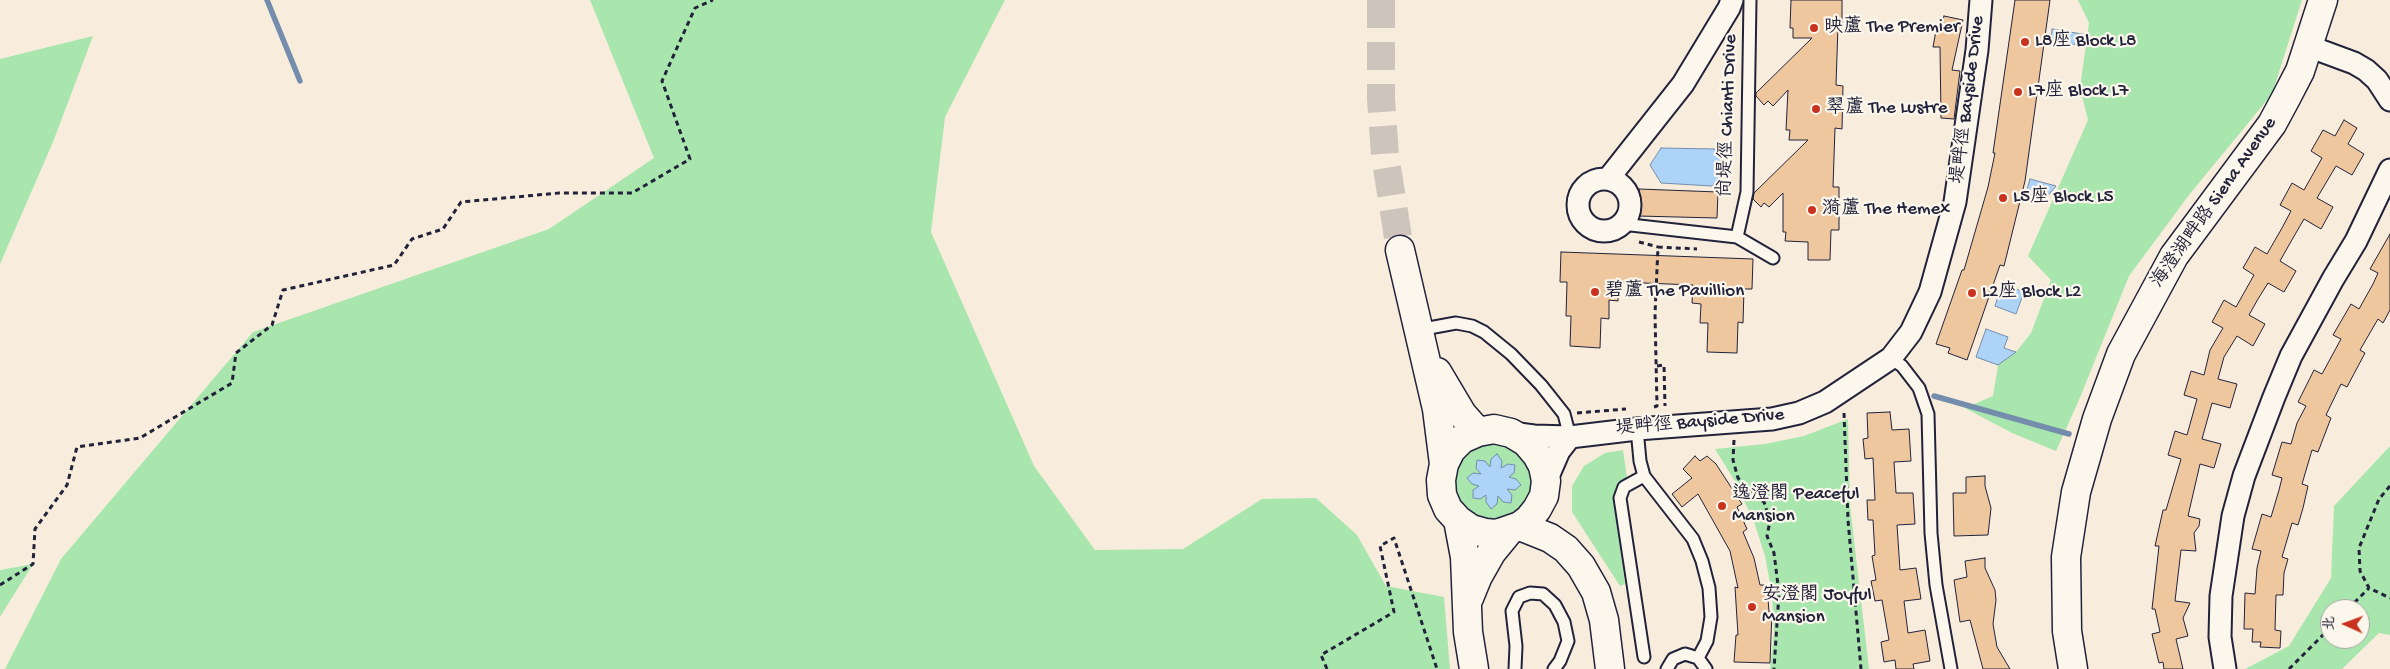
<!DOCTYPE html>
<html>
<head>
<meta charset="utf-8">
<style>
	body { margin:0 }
	#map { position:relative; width:2390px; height:669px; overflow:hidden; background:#f8eddc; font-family:"Gochi Hand","LXGW WenKai TC",sans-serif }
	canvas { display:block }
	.north { position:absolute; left:2320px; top:599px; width:50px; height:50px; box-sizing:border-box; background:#fbf7ec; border:1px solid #a4a2a5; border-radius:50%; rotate:272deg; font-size:14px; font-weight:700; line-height:20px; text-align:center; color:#22223b }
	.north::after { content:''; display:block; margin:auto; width:18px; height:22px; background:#c8321e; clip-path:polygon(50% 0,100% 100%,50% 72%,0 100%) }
</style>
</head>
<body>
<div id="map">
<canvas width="2390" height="669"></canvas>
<div class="north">北</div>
</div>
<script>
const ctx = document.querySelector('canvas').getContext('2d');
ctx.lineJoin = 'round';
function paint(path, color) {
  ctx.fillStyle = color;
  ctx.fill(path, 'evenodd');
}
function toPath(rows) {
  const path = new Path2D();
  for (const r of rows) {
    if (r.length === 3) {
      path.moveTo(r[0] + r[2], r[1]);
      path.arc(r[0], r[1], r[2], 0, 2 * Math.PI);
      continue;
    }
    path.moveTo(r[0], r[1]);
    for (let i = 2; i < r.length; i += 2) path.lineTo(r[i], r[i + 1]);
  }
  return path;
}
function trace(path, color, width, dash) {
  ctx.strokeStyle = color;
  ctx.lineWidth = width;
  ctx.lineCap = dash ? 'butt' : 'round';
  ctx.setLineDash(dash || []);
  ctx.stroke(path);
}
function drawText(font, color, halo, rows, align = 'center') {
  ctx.font = font + ' "Gochi Hand","LXGW WenKai TC",sans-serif';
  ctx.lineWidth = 4.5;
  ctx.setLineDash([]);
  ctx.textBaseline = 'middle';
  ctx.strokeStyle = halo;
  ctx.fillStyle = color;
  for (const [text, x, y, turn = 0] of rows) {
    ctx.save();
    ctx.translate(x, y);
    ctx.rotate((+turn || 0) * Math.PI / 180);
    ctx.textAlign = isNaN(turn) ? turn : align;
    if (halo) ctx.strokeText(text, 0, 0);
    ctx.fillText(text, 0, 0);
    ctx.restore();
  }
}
paint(toPath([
	[590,0,1005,0,945,117,931,232,1034,466,1095,550,1183,549,1262,499,1316,498,1357,535,1386,586,1444,597,1450,669,5,669,61,559,253,332,549,229,654,158],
	[2078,0,2302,0,2272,94,2189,195,2129,276,2079,400,2056,451,2012,433,1965,408,1993,396,1998,365,2016,352,2031,333,2051,280,2028,256,2088,120,2080,88,2089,23],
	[93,36,53,142,0,264,0,59],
	[1848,419,1850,505,1869,669,1770,669,1774,633,1772,594,1765,556,1754,522,1736,483,1715,449,1765,444,1804,436],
	[1494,482,38],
	[2390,446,2390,635,2379,633,2342,669,2245,669,2289,646,2331,578,2334,506],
	[2330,609,2360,609,2360,639,2330,639],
	[1623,450,1627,478,1618,482,1613,499,1625,584,1620,586,1572,512,1572,486,1584,466,1605,453],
	[33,564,0,617,0,570]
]), '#a8e6ae');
const water = toPath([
	[2052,29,2088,35,2086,46,2051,41,2052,29],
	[1661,148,1715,149,1726,170,1712,186,1661,183,1650,165,1661,148],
	[2030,179,2056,186,2046,198,2026,193,2030,179],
	[2002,284,2024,292,2016,314,1995,306,2002,284],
	[1986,329,2008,337,2004,348,2016,352,1998,365,1976,357,1986,329],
	[1497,454,1502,461,1501,468,1508,464,1515,465,1514,473,1509,477,1516,479,1521,485,1515,490,1507,489,1512,495,1511,503,1503,502,1498,496,1497,504,1491,509,1486,502,1486,495,1480,499,1473,498,1473,490,1479,486,1472,484,1467,478,1473,473,1481,474,1476,468,1477,460,1485,461,1490,467,1491,459,1497,454]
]);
paint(water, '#add4f7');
trace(water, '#758dac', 1);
trace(toPath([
	[267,0,300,81],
	[1934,396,2069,434]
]), '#758dac', 5.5);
const building = toPath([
	[1791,0,1842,0,1842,27,1838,26,1836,85,1843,86,1842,129,1835,128,1833,187,1839,187,1839,230,1831,230,1830,260,1808,260,1808,242,1785,241,1786,232,1783,232,1783,193,1769,207,1764,203,1761,207,1753,199,1754,193,1808,140,1789,140,1790,130,1786,130,1788,90,1773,106,1768,101,1764,105,1756,96,1756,93,1812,38,1793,38,1793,28,1790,28,1791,0],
	[2015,0,2050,0,2025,181,2004,266,2000,265,1967,360,1948,353,1950,348,1936,344,1962,270,1964,270,1988,187,1995,153,1993,153,2015,0],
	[1944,16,1963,20,1952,70,1960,71,1954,119,1941,118,1940,47,1933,47,1937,25,1942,26,1944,16],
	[2344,120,2357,128,2348,144,2364,154,2352,175,2336,166,2317,198,2333,207,2321,229,2304,219,2289,245,2280,261,2296,271,2284,292,2268,283,2258,299,2249,315,2265,324,2253,346,2237,336,2224,357,2218,379,2237,384,2230,408,2212,403,2202,439,2221,444,2214,468,2200,464,2188,516,2200,519,2199,526,2194,533,2196,551,2181,550,2175,601,2190,603,2183,618,2188,636,2176,639,2183,669,2164,669,2163,662,2159,663,2152,634,2160,632,2155,609,2152,609,2159,546,2155,546,2163,510,2166,510,2181,459,2168,455,2175,431,2187,435,2197,399,2184,395,2191,371,2204,375,2210,350,2223,328,2212,322,2224,300,2236,307,2254,275,2243,268,2255,247,2267,254,2282,228,2291,211,2280,205,2292,183,2304,190,2322,158,2311,151,2323,130,2335,136,2344,120],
	[1639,189,1718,192,1717,218,1638,216,1639,189],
	[2390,234,2390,310,2383,323,2378,319,2360,350,2365,353,2347,387,2341,384,2326,415,2331,418,2318,452,2312,450,2302,484,2308,486,2303,508,2298,525,2292,523,2282,557,2288,559,2284,573,2283,595,2276,595,2275,630,2281,631,2280,648,2260,647,2261,642,2252,642,2253,629,2244,629,2245,593,2255,594,2257,568,2261,551,2252,549,2262,514,2271,517,2279,490,2282,478,2272,475,2282,442,2291,444,2297,423,2306,406,2298,402,2314,370,2322,374,2341,339,2333,335,2351,304,2359,309,2373,284,2378,273,2370,269,2390,234],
	[1561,252,1753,259,1752,289,1744,289,1743,323,1738,322,1737,353,1707,352,1708,323,1700,323,1701,304,1692,303,1693,285,1619,282,1618,301,1609,300,1609,319,1601,318,1600,348,1570,346,1571,316,1566,316,1567,282,1560,282,1561,252],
	[1890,412,1892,430,1909,429,1911,461,1894,462,1896,493,1913,493,1915,524,1897,525,1900,570,1916,568,1921,599,1904,601,1908,633,1925,630,1930,661,1913,664,1914,669,1896,669,1895,660,1884,662,1881,642,1889,640,1882,600,1875,601,1871,581,1876,580,1872,556,1875,555,1873,520,1868,520,1867,500,1875,500,1873,458,1865,459,1863,439,1868,438,1867,413,1890,412],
	[1695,456,1700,461,1707,456,1716,464,1742,504,1737,507,1747,529,1743,532,1754,558,1760,585,1767,585,1769,612,1772,612,1770,663,1734,662,1736,635,1738,635,1735,587,1738,588,1730,551,1698,494,1682,507,1672,494,1692,478,1683,469,1695,456],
	[1985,476,1985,486,1991,508,1988,535,1954,536,1953,493,1966,493,1966,477,1985,476],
	[1985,558,1985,568,1995,590,1996,600,1993,624,1997,647,2010,669,1983,669,1970,620,1960,622,1954,580,1967,577,1965,561,1985,558]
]);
paint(building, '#eec79e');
trace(building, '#22223b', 1);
trace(toPath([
	[1381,0,1381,99,1385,155,1400,250]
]), '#cdc4bc', 28, [28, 14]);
const lane = toPath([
	[1622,224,1737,237,1747,192,1750,0],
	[1737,237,1773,258],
	[1418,330,1456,323,1472,326,1484,332,1511,354,1541,385,1564,414,1570,437],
	[1891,358,1902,366,1919,388,1928,414,1931,533,1936,585,1951,669],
	[1637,429,1640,461,1644,476,1693,539,1702,561,1709,588,1711,617,1707,641,1698,658],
	[1644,476,1624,487,1620,498,1644,657],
	[1515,669,1516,646,1512,611,1519,597,1530,593,1543,594,1555,605,1564,622,1568,641,1560,661,1554,669],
	[1667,669,1673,659,1685,654,1698,658,1706,669]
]);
const street = toPath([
	[2308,46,2354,63,2366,70,2377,80,2390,100],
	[1608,179,1683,84,1729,8,1732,0],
	[1604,205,26],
	[1511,433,1534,436,1570,437,1637,429,1772,419,1799,413,1825,402,1891,358,1911,332,1930,292,1955,202,1977,50,1981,0],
	[1546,481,1559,451,1570,437],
	[2225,669,2220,637,2221,596,2233,516,2244,476,2274,397,2291,356,2333,279,2356,241,2390,170]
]);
const secondary = toPath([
	[1400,250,1437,409,1444,464,1441,480,1442,495,1448,509,1458,520,1471,529,1485,533,1497,534,1520,526,1529,519,1537,509,1544,496,1546,481,1543,466,1537,455,1526,442,1511,433,1494,429,1478,432,1462,439,1451,450,1444,464],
	[1437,372,1462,414,1478,432],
	[1458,520,1465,557,1468,632,1474,669],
	[1520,526,1550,538,1566,549,1581,566,1596,592,1604,620,1610,669],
	[1469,598,1478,576,1491,553,1509,531],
	[2073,669,2067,631,2066,557,2076,492,2097,419,2121,354,2174,256,2272,124,2286,98,2300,71,2323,0]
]);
trace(lane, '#22223b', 15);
trace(street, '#22223b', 25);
trace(secondary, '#22223b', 31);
trace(toPath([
	[1603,231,1612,234],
	[1639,242,1658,247],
	[1657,366,1664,365,1665,406],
	[1654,407,1657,406,1655,314,1658,247,1697,249],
	[1577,413,1626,409],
	[1844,413,1848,520,1861,669],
	[1734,440,1733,460,1738,478,1751,493,1764,502,1770,521,1767,536,1774,553,1779,593,1774,669],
	[2390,486,2379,499,2359,548,2360,571,2369,588,2390,598],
	[0,585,33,564,35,529,67,485,77,447,140,438,232,383,236,353,272,325,283,290,394,265,412,239,443,229,461,202,559,193,632,193,690,159,662,81,695,8,713,0],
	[2348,609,2369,588],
	[1327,669,1321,655,1394,612,1380,546,1394,538,1437,669],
	[2289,669,2330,628]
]), '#22223b', 3, [5, 4]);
trace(lane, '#fbf7ec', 11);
trace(street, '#fbf7ec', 21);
trace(secondary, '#fbf7ec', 28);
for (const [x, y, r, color] of [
	[1814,28,5,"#c8321e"],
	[2025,42,5,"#c8321e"],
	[2018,92,5,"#c8321e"],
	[1816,109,5,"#c8321e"],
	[2003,198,5,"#c8321e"],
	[1812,210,5,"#c8321e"],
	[1595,292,5,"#c8321e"],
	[1972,293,5,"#c8321e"],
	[1722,506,5,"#c8321e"],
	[1752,607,5,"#c8321e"]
]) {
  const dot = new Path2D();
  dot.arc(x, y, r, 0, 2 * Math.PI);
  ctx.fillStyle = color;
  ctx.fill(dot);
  trace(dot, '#fbf7ec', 2);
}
drawText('19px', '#22223b', '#fbf7ec', [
	["映蘆 The Premier",1824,28],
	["L8座 Block L8",2035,42],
	["L7座 Block L7",2028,92],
	["翠蘆 The Lustre",1826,109],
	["L5座 Block L5",2013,198],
	["漪蘆 The Hemex",1822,210],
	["碧蘆 The Pavillion",1605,292],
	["L2座 Block L2",1982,293],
	["逸澄閣 Peaceful",1732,495],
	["Mansion",1732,517],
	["安澄閣 Joyful",1762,596],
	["Mansion",1762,618]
], 'left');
drawText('19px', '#22223b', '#fbf7ec', [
	["堤畔徑 Bayside Drive",1969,100,-83],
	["尚堤徑 Chianti Drive",1729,116,-88],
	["海澄湖畔路 Siena Avenue",2215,203,-55],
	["堤畔徑 Bayside Drive",1700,423,-5]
]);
</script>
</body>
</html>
